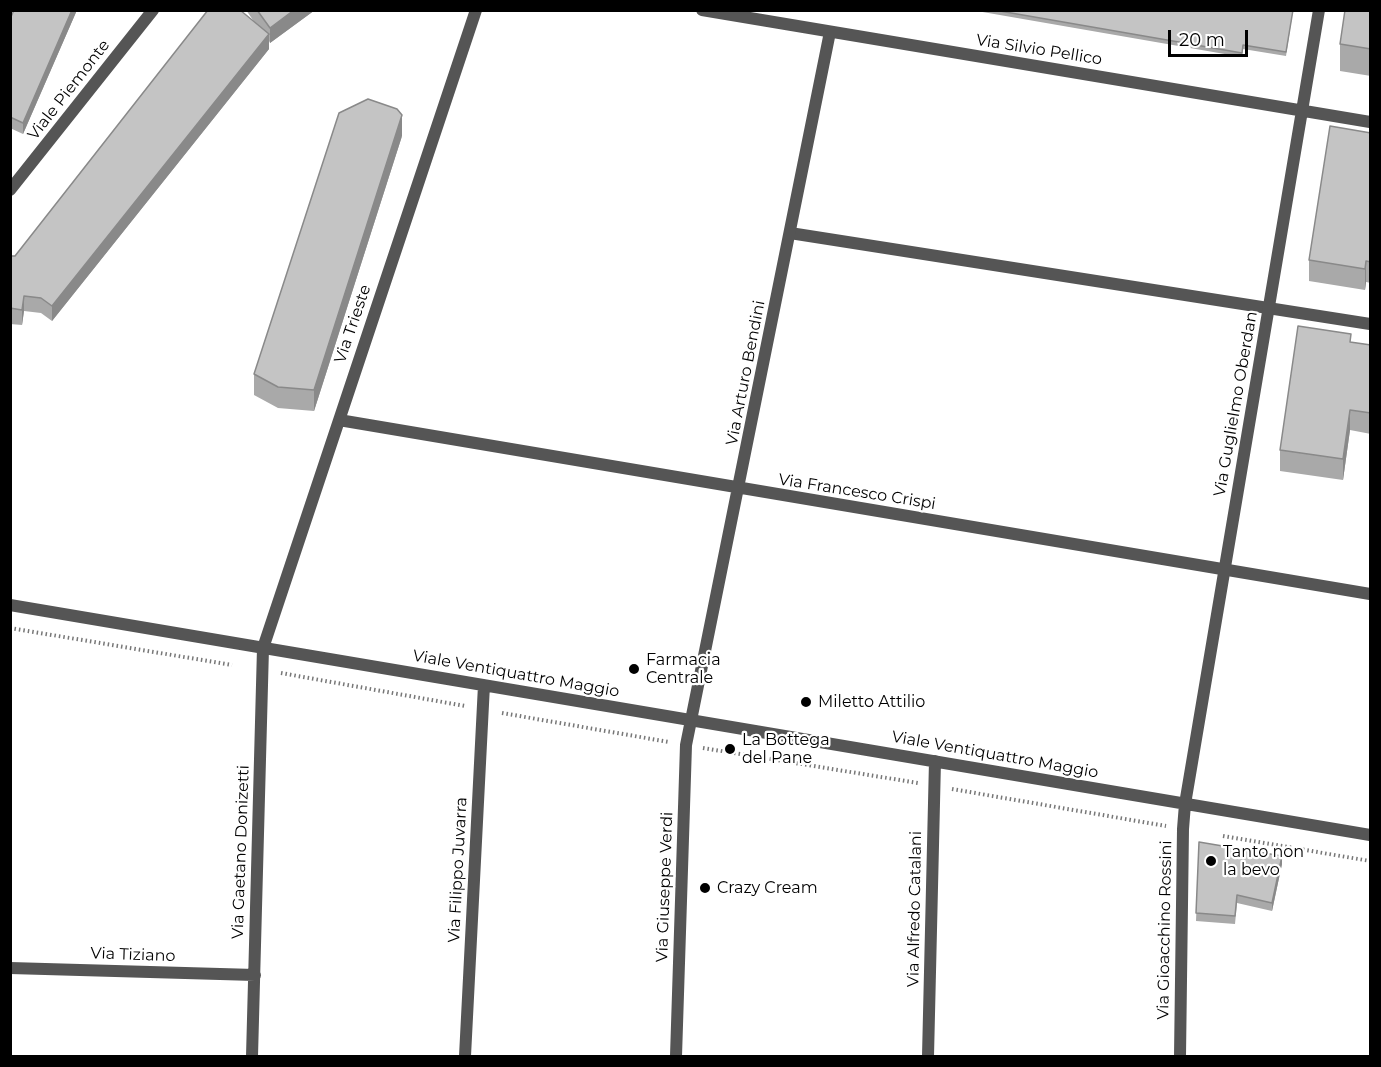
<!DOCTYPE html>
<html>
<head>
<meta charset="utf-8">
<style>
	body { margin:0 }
	#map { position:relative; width:1381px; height:1067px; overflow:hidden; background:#fff; font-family:Montserrat,sans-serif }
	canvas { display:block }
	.frame { position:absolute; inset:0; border:12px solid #000; pointer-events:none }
	.scale { position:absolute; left:1168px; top:30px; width:80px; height:27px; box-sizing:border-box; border:3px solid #000; border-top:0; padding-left:8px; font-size:18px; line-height:21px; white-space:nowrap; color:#000; -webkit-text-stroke:4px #fff; paint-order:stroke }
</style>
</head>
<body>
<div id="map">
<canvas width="1381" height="1067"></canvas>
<div class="frame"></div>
<div class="scale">20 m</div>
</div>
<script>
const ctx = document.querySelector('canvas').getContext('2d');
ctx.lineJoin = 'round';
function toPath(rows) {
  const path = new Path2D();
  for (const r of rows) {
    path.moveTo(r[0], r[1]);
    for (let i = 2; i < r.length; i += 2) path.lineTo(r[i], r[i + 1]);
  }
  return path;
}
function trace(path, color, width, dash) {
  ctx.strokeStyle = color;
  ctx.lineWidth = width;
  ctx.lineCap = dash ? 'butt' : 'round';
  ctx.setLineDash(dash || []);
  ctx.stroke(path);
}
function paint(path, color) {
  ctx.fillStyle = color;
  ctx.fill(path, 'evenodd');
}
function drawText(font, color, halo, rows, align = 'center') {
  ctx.font = font + ' Montserrat,sans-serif';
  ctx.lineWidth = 4.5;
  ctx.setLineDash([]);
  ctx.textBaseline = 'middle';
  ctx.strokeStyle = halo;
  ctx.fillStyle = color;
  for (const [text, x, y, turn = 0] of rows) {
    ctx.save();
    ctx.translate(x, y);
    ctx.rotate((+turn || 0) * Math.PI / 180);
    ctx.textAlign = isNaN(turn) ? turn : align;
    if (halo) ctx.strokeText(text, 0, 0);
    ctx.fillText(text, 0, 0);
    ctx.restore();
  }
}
trace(toPath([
	[10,628,232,665],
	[281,673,465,706],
	[502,713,669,742],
	[703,748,918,783],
	[952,789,1166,826],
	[1223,836,1370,861]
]), '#777', 4, [1.5, 3]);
trace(toPath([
	[790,233,1370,324]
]), '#555', 12);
trace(toPath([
	[702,10,1370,122],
	[10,190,153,10],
	[339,420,1370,594],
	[10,605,1370,835],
	[10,968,255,975],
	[252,1056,263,648,476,10],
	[465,1056,484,685],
	[676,1056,686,745,830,32],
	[928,1056,935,761],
	[1180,1056,1183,829,1185,804,1319,10]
]), '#555', 12);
paint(toPath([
	[14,10,77,10,23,134,10,128,10,19],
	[246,10,315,10,270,43,269,41,269,49,52,321,41,313,24,311,22,325,10,324,10,256,15,256,255,23],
	[971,10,1293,10,1286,56,1243,49,1242,57],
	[1371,10,1371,76,1340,71,1340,44],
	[1371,133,1371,283,1366,282,1365,290,1309,281,1309,260],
	[402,136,314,411,278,408,254,395,254,374],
	[1351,342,1371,345,1371,434,1350,430,1343,480,1280,471,1280,450],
	[1199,842,1282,864,1272,911,1237,903,1235,924,1196,921]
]), '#a9a9a9');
paint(toPath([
	[72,10,77,10,23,134,23,123],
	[294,10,315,10,270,43,270,28],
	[269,34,269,49,52,321,52,306],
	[402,115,402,136,314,411,314,390],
	[1366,261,1366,282,1365,290,1365,269],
	[24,296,24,311,22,325,22,310],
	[1350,410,1350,430,1343,480,1343,459],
	[1282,856,1282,864,1272,911,1272,903]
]), '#898989');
const building = toPath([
	[14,10,72,10,23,123,10,117,10,19,14,10],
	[208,10,240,10,269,34,52,306,41,298,24,296,22,310,10,308,10,256,15,256,208,10],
	[257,10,294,10,270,28,257,10],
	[994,10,1293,10,1286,52,1243,45,1242,53,994,10],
	[1345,10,1371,10,1371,49,1340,44,1345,10],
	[368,99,397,109,402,115,314,390,278,387,254,374,339,113,368,99],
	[1330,126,1371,133,1371,262,1366,261,1365,269,1309,260,1330,126],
	[1298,326,1351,334,1350,342,1371,345,1371,413,1350,410,1343,459,1280,450,1298,326],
	[1199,842,1282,856,1272,903,1237,895,1235,916,1196,913,1199,842]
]);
paint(building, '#c4c4c4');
trace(building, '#898989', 1.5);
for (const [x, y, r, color] of [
	[634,669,6,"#000"],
	[806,702,6,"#000"],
	[730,749,6,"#000"],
	[1211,861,6,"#000"],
	[705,888,6,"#000"]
]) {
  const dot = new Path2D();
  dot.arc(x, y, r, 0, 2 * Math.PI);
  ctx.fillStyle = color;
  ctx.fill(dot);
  trace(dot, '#fff', 2);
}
drawText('16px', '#000', '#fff', [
	["Via Silvio Pellico",1039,50,9],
	["Viale Piemonte",69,90,-52],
	["Via Trieste",353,324,-71],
	["Via Arturo Bendini",746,373,-79],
	["Via Guglielmo Oberdan",1236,404,-80],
	["Via Francesco Crispi",857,492,9],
	["Viale Ventiquattro Maggio",516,674,10],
	["Viale Ventiquattro Maggio",995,755,10],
	["Via Gaetano Donizetti",241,852,-88],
	["Via Filippo Juvarra",458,870,-87],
	["Via Giuseppe Verdi",665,887,-88],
	["Via Alfredo Catalani",915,909,-89],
	["Via Gioacchino Rossini",1165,930,-89],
	["Via Tiziano",133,955,2]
]);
drawText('16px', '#000', '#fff', [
	["Farmacia",646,660],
	["Centrale",646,678],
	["Miletto Attilio",818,702],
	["La Bottega",742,740],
	["del Pane",742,758],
	["Tanto non",1223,852],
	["la bevo",1223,870],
	["Crazy Cream",717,888]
], 'left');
</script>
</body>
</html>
